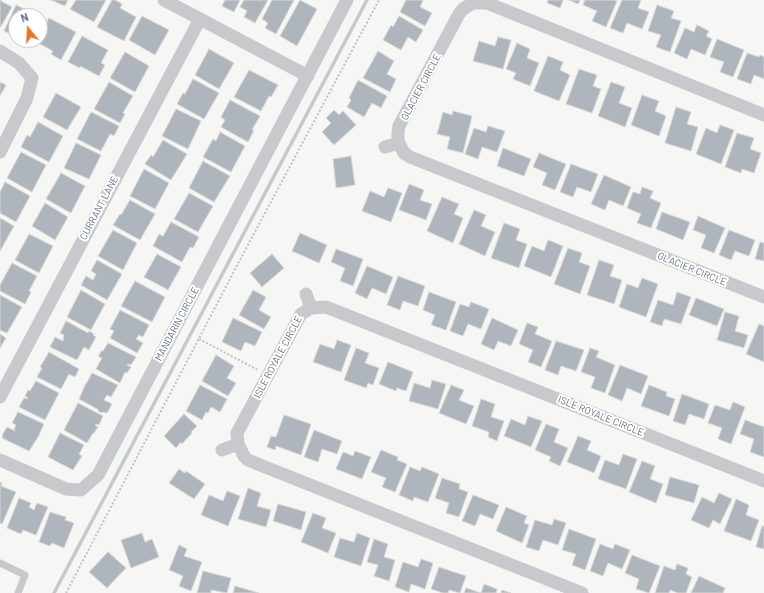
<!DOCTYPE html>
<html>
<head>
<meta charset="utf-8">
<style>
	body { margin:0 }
	#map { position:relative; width:764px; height:593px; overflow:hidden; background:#f6f7f4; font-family:Barlow,sans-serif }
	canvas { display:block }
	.north { position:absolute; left:8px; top:8px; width:40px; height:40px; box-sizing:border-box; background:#fff; border:1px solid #c1c6cf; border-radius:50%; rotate:342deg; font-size:11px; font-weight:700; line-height:16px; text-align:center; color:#657186 }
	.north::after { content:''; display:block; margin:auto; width:14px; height:18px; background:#e77924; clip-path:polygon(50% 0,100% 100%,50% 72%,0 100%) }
</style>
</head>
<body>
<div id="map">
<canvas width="764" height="593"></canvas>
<div class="north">N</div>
</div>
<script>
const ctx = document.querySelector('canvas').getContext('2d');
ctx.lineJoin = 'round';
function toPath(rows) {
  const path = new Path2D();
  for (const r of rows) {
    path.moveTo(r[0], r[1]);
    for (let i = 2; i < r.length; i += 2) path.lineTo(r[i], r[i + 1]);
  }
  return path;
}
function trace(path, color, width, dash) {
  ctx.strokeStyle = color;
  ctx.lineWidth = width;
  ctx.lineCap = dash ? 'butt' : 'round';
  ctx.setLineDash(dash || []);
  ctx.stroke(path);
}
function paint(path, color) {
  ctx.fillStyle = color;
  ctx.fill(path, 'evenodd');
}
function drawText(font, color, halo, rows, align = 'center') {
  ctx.font = font + ' Barlow,sans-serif';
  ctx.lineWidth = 4;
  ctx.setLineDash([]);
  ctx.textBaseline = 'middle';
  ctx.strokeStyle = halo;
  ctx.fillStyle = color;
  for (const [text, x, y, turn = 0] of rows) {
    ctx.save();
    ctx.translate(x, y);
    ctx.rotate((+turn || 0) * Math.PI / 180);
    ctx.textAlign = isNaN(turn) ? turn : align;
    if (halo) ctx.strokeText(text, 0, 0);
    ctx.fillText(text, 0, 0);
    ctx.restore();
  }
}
trace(toPath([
	[54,593,367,0]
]), '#c2cad0', 3.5);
const building = toPath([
	[0,0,2,0,1,1,12,7,0,28,0,0],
	[51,0,68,0,65,6,51,0],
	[76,0,106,0,94,22,70,9,76,0],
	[112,0,115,0,122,4,120,8,136,17,124,41,97,27,112,0],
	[225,0,240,0,234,12,222,6,225,0],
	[244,0,268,0,255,23,244,17,247,11,240,7,244,0],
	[272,0,294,0,276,34,265,28,268,23,262,19,272,0],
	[300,0,317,9,297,46,280,36,300,0],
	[406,0,423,0,420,7,432,13,425,26,400,12,406,0],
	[548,0,563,0,560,8,547,3,548,0],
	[569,0,580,0,578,4,569,0],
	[585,0,614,0,617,1,606,27,592,21,597,11,583,5,585,0],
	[622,0,641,0,638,8,649,12,642,29,627,23,623,33,610,28,622,0],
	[16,5,38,16,16,16,16,36,4,31,16,5],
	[657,5,674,11,671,18,681,21,670,52,656,47,661,35,648,31,657,5],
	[142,16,169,30,155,55,129,40,142,16],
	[399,16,423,30,416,42,408,37,401,50,383,40,391,25,393,27,399,16],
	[40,17,44,19,40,26,40,17],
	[49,18,76,32,61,60,51,54,53,51,36,42,37,40,40,40,40,35,49,18],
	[697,25,709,31,706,36,712,39,705,55,691,49,687,59,674,53,685,28,694,32,697,25],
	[82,36,108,50,101,63,105,65,99,76,80,66,80,68,68,62,82,36],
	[498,37,511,40,503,69,473,61,479,41,495,46,498,37],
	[717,39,744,50,733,77,720,72,724,62,710,57,717,39],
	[24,40,33,40,31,44,24,40],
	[517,43,530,49,527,58,539,63,530,86,513,79,516,73,506,69,517,43],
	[209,49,234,63,219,89,195,75,209,49],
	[378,51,394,61,387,74,396,79,390,92,363,78,378,51],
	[125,52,149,66,135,92,110,78,125,52],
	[747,53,759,57,760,55,764,57,764,79,754,75,751,84,737,79,747,53],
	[548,56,563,62,560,70,570,75,559,101,534,91,548,56],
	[579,69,597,75,593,86,601,89,592,113,566,104,579,69],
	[249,70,278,85,271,97,269,96,261,111,234,97,249,70],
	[193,79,219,93,204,119,177,104,183,93,185,94,193,79],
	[358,80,387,96,381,108,372,103,364,117,347,107,351,100,349,98,358,80],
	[0,82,6,85,0,96,0,82],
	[109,82,133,96,123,113,125,114,120,123,94,109,109,82],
	[611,82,625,87,619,103,632,108,625,127,598,116,611,82],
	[56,93,81,107,67,130,43,117,56,93],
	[642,95,659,101,655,111,666,116,659,136,631,125,642,95],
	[230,100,260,116,252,130,254,130,248,142,221,127,225,120,221,117,230,100],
	[676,107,691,112,687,124,698,127,691,151,665,143,676,107],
	[176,109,201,121,188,149,162,136,176,109],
	[334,110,339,115,343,111,356,125,334,145,322,132,331,123,326,118,334,110],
	[453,111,472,116,463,153,447,149,450,137,437,134,443,112,452,115,453,111],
	[91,112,119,126,114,136,110,134,101,151,77,139,91,112],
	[38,122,63,136,49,162,21,147,27,135,30,137,38,122],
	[720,125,734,130,721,164,696,154,706,128,717,133,720,125],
	[488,126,505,131,497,152,482,147,478,159,465,154,474,128,486,132,488,126],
	[220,132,245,146,231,172,203,157,213,139,216,141,220,132],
	[737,133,754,138,750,149,761,153,754,173,742,169,741,173,725,167,737,133],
	[163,140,187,154,171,180,145,164,151,155,153,157,163,140],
	[76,143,101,155,89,179,64,168,76,143],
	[503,148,531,159,524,176,497,166,503,148],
	[21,152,46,165,32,192,7,178,21,152],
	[539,153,566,164,555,190,542,185,547,173,533,167,539,153],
	[351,156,355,185,336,188,333,159,351,156],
	[203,161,230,176,214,202,189,188,203,161],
	[571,164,598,174,591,192,577,187,573,197,560,192,571,164],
	[144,169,169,183,155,209,130,196,144,169],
	[61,173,85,186,71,213,46,199,61,173],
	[604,175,631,187,623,206,609,200,605,210,591,204,604,175],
	[5,182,30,196,16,222,0,213,0,192,5,182],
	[409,184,424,190,420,200,432,204,426,220,399,210,409,184],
	[642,187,653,191,650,198,661,203,651,228,637,223,641,214,627,208,633,192,640,194,642,187],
	[388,188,402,193,391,222,362,211,370,191,384,197,388,188],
	[189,193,213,206,198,232,174,219,189,193],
	[442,197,459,204,454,214,463,218,453,243,427,231,442,197],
	[130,200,155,214,140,240,113,225,120,214,121,215,130,200],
	[45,203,68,217,55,240,32,226,45,203],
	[474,210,486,215,481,226,495,232,485,256,459,244,474,210],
	[662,212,690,222,683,240,656,229,662,212],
	[698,216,725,228,714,253,701,248,706,235,693,230,698,216],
	[0,218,14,226,0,251,0,218],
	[171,222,199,237,193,248,190,247,182,262,153,246,159,234,163,236,171,222],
	[504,223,520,229,516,240,527,244,519,268,491,258,504,223],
	[113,230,137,243,123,270,98,256,113,230],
	[729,230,755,240,749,256,735,251,731,260,719,255,729,230],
	[300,233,327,245,319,263,292,251,300,233],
	[29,234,53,246,39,273,15,260,29,234],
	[548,240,563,246,551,277,524,266,532,246,544,251,548,240],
	[760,242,764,243,764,261,755,259,760,242],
	[568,248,582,253,579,262,590,266,580,294,554,284,568,248],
	[336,249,363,259,353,286,340,281,345,268,331,262,336,249],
	[157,254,181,267,168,290,144,277,157,254],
	[272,254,284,268,262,287,250,273,272,254],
	[97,260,122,274,107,300,81,285,86,276,93,280,96,274,91,271,97,260],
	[599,260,614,265,610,276,622,280,614,304,587,295,599,260],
	[12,263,37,276,29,291,31,292,25,304,0,291,0,285,12,263],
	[367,266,393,277,386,294,372,288,367,299,355,293,367,266],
	[398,276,425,286,418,306,403,301,400,310,387,305,398,276],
	[642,278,658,284,646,317,619,307,627,284,638,288,642,278],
	[135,281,165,297,152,322,121,306,135,281],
	[81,290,105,304,91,330,67,317,81,290],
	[253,290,266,297,259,310,271,317,264,329,239,315,253,290],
	[429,292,456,302,446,330,431,325,435,315,423,310,429,292],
	[677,292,691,297,681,324,664,319,662,326,650,322,658,300,673,305,677,292],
	[0,295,22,307,7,333,0,330,0,295],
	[696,298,724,309,717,326,689,315,696,298],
	[471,302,489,309,481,329,468,324,463,336,450,331,460,304,469,307,471,302],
	[120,310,149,325,143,337,139,335,136,339,143,343,137,353,110,338,114,331,110,329,120,310],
	[725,312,739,316,735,331,748,335,744,348,717,340,725,312],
	[233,318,262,332,255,346,245,342,241,351,222,342,233,318],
	[492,318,518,330,511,346,498,341,494,350,481,344,492,318],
	[66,321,88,333,89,331,94,334,93,335,96,337,89,350,84,347,77,360,50,347,55,337,63,341,64,335,60,333,66,321],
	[527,323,538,327,535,334,552,341,541,367,528,362,533,350,519,344,527,323],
	[759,324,764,326,764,362,746,354,759,324],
	[0,334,6,338,0,348,0,334],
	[337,340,351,345,341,372,313,362,320,344,334,349,337,340],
	[556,341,584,350,576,371,561,366,558,375,545,370,556,341],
	[108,343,136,357,131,365,128,364,127,365,131,367,127,373,125,372,120,383,96,369,102,358,99,357,99,355,101,351,103,351,108,343],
	[356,348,369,353,365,363,379,368,373,385,368,383,366,388,344,380,356,348],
	[590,348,599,351,596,357,615,365,605,393,591,388,595,377,581,372,590,348],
	[49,352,79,369,75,377,69,374,61,389,37,377,42,368,40,367,49,352],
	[216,355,234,366,227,378,236,383,228,396,202,381,216,355],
	[388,362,413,372,406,391,397,388,396,391,379,384,388,362],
	[620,365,648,376,641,394,627,388,622,401,608,395,620,365],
	[92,373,118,385,111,397,107,395,104,400,112,404,107,413,102,412,101,413,98,411,99,410,79,399,86,383,86,384,92,373],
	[432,380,446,384,438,409,409,401,414,383,430,388,432,380],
	[36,381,59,393,45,420,19,407,24,398,27,399,28,398,25,396,28,390,30,391,36,381],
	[200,385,227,399,220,412,211,407,208,413,206,412,202,420,186,411,200,385],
	[451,385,464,390,459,400,474,406,466,424,439,413,451,385],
	[649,385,667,392,666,396,675,399,669,416,641,406,649,385],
	[682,394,709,404,704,419,689,414,685,425,673,421,682,394],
	[481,399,495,404,491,417,504,421,497,441,488,437,489,432,472,426,481,399],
	[733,402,745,407,731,444,718,439,722,428,708,423,715,405,730,410,733,402],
	[78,403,103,416,99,425,96,424,95,425,98,427,94,433,93,433,87,443,64,430,78,403],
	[18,412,44,424,38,437,29,451,2,438,3,436,2,435,7,427,15,431,15,430,14,430,16,425,12,423,18,412],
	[184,414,197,426,191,432,192,433,182,444,181,442,176,448,164,436,184,414],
	[284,415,311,424,301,455,276,446,275,450,267,447,271,436,276,437,284,415],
	[528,416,542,421,531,447,504,436,511,419,525,425,528,416],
	[745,420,764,427,764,457,750,452,754,439,740,434,745,420],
	[546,424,559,429,554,442,568,448,560,466,549,461,551,457,535,450,546,424],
	[314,430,342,441,337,454,322,449,318,462,304,457,314,430],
	[60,433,84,445,79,454,82,456,73,470,48,457,60,433],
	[578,436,591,441,587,450,601,456,594,473,567,462,578,436],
	[381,450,398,457,397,460,407,464,395,492,382,487,386,478,371,472,381,450],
	[355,451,371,457,362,479,336,469,343,452,353,456,355,451],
	[623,454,637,459,626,489,598,479,605,460,619,465,623,454],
	[642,461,655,466,650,479,663,484,656,503,629,492,642,461],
	[410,467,420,471,422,467,439,474,428,502,414,497,413,501,399,495,410,467],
	[179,469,185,473,186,471,205,484,194,499,169,483,179,469],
	[670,477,699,485,694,503,665,495,670,477],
	[442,478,460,484,459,489,468,492,459,517,446,513,449,503,435,498,442,478],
	[0,482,2,483,1,486,16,492,2,524,0,523,0,482],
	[248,488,261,493,257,506,271,510,266,527,238,519,248,488],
	[227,491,240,496,228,526,201,515,209,495,223,501,227,491],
	[719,493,732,499,720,524,713,520,709,528,691,520,702,497,714,503,719,493],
	[473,495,499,505,493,519,480,514,475,526,462,521,473,495],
	[19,498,31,503,29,507,34,510,37,503,48,507,36,535,23,530,21,534,7,528,19,498],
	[736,499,749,505,746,515,759,520,751,541,724,531,736,499],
	[278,504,306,512,301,530,273,521,278,504],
	[506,507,527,516,524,523,529,525,522,543,496,531,506,507],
	[50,512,66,517,65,520,74,523,64,548,52,543,50,546,39,542,50,512],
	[313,513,326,518,322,528,336,533,328,553,301,542,313,513],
	[554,519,566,523,558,545,543,540,539,551,526,547,535,520,552,525,554,519],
	[762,526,764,527,764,549,756,547,762,526],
	[569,529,596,539,585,570,572,565,576,554,562,550,569,529],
	[142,533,145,542,152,539,159,557,131,568,121,540,142,533],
	[357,533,370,538,361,566,334,557,340,538,354,542,357,533],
	[374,539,388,544,384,557,395,560,389,581,374,576,378,565,367,562,374,539],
	[600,544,613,549,615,544,630,550,622,569,608,563,603,576,590,571,600,544],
	[179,545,187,549,184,556,202,562,191,591,179,586,183,576,169,570,179,545],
	[108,552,126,568,107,588,89,572,108,552],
	[632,555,660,566,649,593,636,589,639,579,625,573,632,555],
	[421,559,433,563,425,589,411,584,409,592,395,587,403,562,418,567,421,559],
	[677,564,688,568,686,574,692,577,686,593,678,593,670,590,669,593,655,593,664,566,675,570,677,564],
	[439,567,466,576,460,593,449,590,448,593,443,593,431,589,439,567],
	[203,571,231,578,227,593,211,590,211,593,197,593,203,571],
	[699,576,725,588,723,593,691,593,699,576],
	[484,584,497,589,496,593,481,593,484,584],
	[235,586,259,593,233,593,235,586],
	[466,588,481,593,464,593,466,588],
	[502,590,511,593,501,593,502,590]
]);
paint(building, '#afb5bc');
trace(building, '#d8d9d6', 1);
trace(toPath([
	[199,339,258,370],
	[66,593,242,256,379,0]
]), '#c0c1c4', 2, [2, 2]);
trace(toPath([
	[0,563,25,575,18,593]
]), '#c7c9cd', 7);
trace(toPath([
	[164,0,308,76],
	[0,51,19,63,32,78,27,98,0,152],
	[764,115,487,3,473,3,463,9,459,14,399,126,398,132,398,141,404,153,410,157,764,297],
	[385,147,399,143],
	[306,294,311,308],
	[0,397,200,19],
	[222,450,238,444],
	[0,460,66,489,81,490,98,475,347,0],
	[582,593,260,465,248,460,244,456,238,444,237,433,301,314,311,308,326,307,764,481]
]), '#c7c9cd', 13);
drawText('10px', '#657186', '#fff', [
	["GLACIER CIRCLE",421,87,-62],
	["CURRANT LANE",99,208,-62],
	["GLACIER CIRCLE",692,269,22],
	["MANDARIN CIRCLE",177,324,-62],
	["ISLE ROYALE CIRCLE",278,357,-62],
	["ISLE ROYALE CIRCLE",601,416,22]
]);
</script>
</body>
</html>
